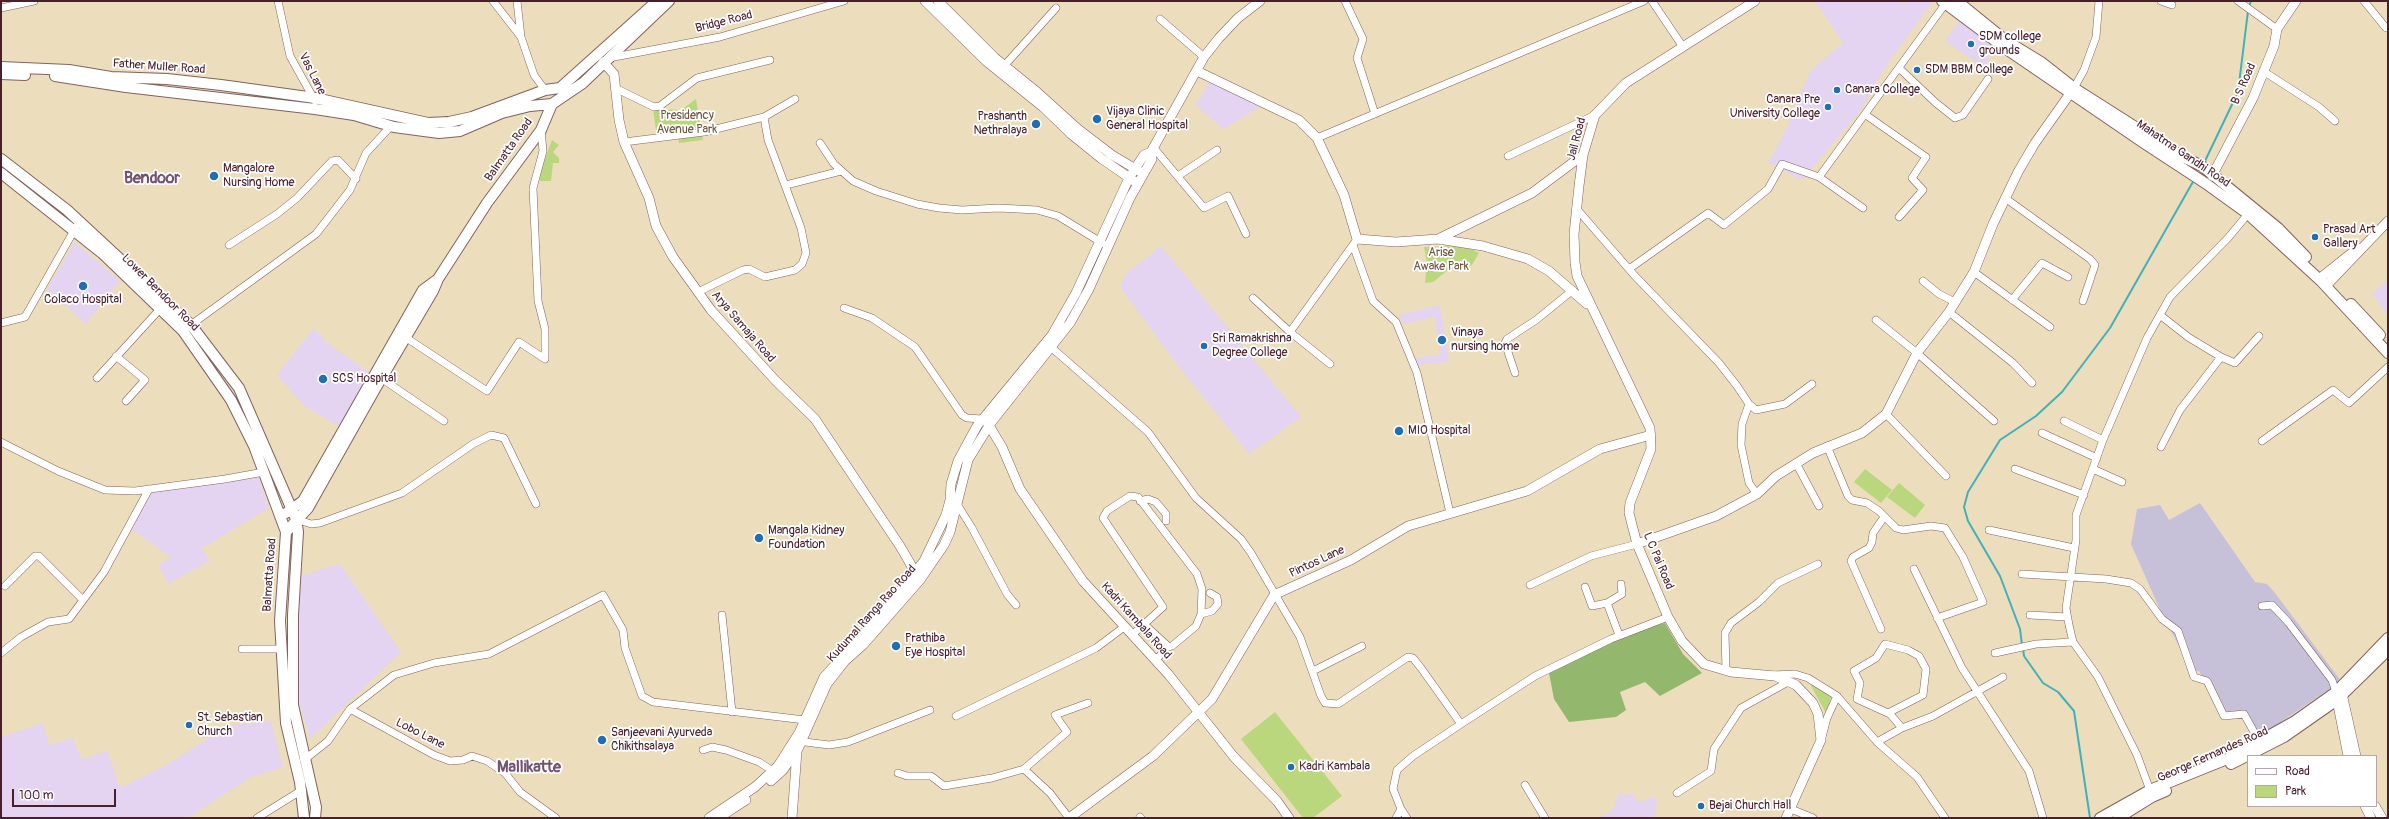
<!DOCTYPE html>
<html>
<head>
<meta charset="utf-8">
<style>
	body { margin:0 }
	#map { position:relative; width:2389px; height:819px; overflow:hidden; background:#ecdebc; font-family:Pangolin,sans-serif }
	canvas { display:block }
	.frame { position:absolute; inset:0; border:2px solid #4a1f2b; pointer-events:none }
	.legend { position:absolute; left:2247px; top:755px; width:130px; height:52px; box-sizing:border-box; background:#fff; border:1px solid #b7a5aa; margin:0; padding:5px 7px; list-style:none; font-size:12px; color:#4a1f2b }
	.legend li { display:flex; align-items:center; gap:8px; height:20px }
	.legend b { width:20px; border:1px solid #b7a5aa }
	.scale { position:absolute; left:12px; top:789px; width:104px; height:18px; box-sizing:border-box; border:2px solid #4a1f2b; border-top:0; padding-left:5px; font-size:12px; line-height:14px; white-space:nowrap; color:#4a1f2b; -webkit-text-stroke:3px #fff; paint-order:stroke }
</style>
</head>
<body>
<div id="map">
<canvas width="2389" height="819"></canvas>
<div class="frame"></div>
<ul class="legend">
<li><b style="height:5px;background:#fff"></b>Road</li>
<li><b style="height:11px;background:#bad77e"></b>Park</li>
</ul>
<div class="scale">100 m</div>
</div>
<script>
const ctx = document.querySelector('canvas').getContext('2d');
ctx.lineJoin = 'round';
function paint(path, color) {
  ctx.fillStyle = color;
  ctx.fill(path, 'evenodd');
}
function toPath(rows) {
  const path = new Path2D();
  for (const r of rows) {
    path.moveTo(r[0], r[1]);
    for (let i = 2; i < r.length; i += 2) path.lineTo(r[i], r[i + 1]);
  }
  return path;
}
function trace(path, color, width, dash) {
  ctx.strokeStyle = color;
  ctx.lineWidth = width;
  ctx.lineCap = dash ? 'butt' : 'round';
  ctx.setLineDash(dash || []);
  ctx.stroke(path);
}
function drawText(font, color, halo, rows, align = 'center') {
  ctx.font = font + ' Pangolin,sans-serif';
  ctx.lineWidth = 3.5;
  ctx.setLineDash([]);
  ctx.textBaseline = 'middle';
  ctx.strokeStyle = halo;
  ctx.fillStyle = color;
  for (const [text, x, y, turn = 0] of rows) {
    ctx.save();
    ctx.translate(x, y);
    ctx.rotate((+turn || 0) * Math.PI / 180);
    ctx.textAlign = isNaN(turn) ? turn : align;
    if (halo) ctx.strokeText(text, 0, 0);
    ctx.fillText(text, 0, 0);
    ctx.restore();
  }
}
paint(toPath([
	[1815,1,1900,1,1904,4,1906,1,1933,1,1886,66,1860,111,1802,180,1768,163,1784,134,1811,70,1843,43],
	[1961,19,1996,48,1983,67,1945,41],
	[1209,83,1218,83,1264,105,1223,129,1195,105],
	[75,242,120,281,86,324,47,289],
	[1161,246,1301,417,1249,454,1179,367,1120,287,1126,274],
	[2388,280,2388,316,2372,293],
	[1440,305,1449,362,1415,365,1413,358,1440,355,1435,317,1403,324,1399,315],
	[313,329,324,336,323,340,369,372,339,426,304,406,277,375],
	[258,475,269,508,202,548,209,561,169,584,158,565,171,557,131,529,151,491],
	[340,564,401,652,310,739,297,694,300,576],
	[271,721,283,767,251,777,188,818,1,818,1,737,43,723,49,745,73,738,82,760,107,750,120,788,168,764,217,733,223,726],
	[1622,793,1624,796,1633,793,1637,801,1642,802,1655,796,1657,803,1654,818,1596,818,1609,813,1614,808,1618,795]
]), '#e4d3f1');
paint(toPath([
	[2200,503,2255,582,2267,584,2275,593,2341,681,2256,739,2241,712,2224,717,2199,671,2192,671,2162,614,2131,544,2137,509,2160,505,2169,520]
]), '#c6c0d9');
paint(toPath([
	[696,99,703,140,679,143,676,130,656,130,653,109,681,110],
	[552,140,559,145,553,152,559,158,559,163,553,163,551,181,540,181,540,172],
	[1465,246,1479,253,1472,265,1461,268,1459,265,1448,270,1433,282,1425,283,1427,262,1424,247],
	[1865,469,1892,490,1881,503,1854,482],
	[1899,483,1925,505,1915,518,1887,497],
	[1810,684,1832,695,1826,713],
	[1275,712,1342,796,1313,818,1303,818,1241,739]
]), '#bad77e');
paint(toPath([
	[1665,623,1683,654,1702,673,1660,696,1645,682,1620,692,1626,710,1616,717,1569,722,1554,699,1549,673,1619,635]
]), '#93b86d');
trace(toPath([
	[2249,6,2251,1],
	[2205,161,2238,92,2248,11],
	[2022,645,2020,629,2000,576,1968,521,1964,507,1968,492,2000,440,2036,416,2062,392,2110,328,2194,180],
	[2023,649,2024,656,2043,683,2058,692,2074,711,2090,818]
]), '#41b1b9', 2);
const street = toPath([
	[278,1,290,56,315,101],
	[493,1,521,37],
	[517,1,521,37,534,75,545,90],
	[1345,1,1363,39,1357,58,1375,114],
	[1652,1,1683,47],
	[2161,1,2172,5],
	[2238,1,2277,29],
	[2364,1,2386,28,2388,28],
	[1,8,34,1],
	[1160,19,1204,57],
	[609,58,720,37,844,1],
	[1004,66,1056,8],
	[1900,69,1936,103,1955,118,1963,115,1988,79],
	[2263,71,2319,107,2335,121],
	[615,88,654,107,660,106,697,78,770,60],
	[2074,88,2084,70,2096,37,2099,1],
	[1866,115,1926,157,1912,178,1923,190,1899,217],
	[1317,138,1644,1],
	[624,142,704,132,764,117,795,99],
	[820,143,834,164,853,181,876,191,917,204,939,208,962,210,998,208,1037,210,1058,216,1104,244],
	[1153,147,1204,208,1228,196,1246,234],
	[1508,156,1595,115],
	[1178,176,1217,150],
	[786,185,841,171],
	[2005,198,2090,259,2095,265,2083,301],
	[1576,208,1634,275,1719,363,1737,386,1749,404,1742,424,1741,445,1749,483,1757,494],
	[1863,208,1819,177,1946,3],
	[229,245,277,214,297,198,332,161,338,160,356,179],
	[1353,245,1373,301,1396,322,1417,373,1450,513],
	[1629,269,1708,213,1724,225,1768,189,1782,164,1819,177],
	[1974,272,2050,327],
	[1923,281,1939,294,1955,302],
	[698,292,743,270,749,269,765,277,795,270,802,264,806,253,801,228,768,140,764,117],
	[1253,298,1290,332,1330,364],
	[2012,300,2042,263,2068,277],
	[844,308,872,318,915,347,962,415,967,418,982,419],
	[1949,312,2013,363,2032,383],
	[2160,315,2188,337,2221,357,2180,410,2161,447],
	[1876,320,1917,353,1994,421],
	[1,323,25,317,76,227],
	[188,327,316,234,350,190,366,153,391,126],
	[1290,332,1355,242],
	[405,337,487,391,519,342,545,359,545,329,538,301,533,188,543,151,541,130],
	[1052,348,1148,432,1196,498,1241,539,1251,553,1300,637,1321,696,1325,703,1338,704,1408,657,1413,658,1421,668,1461,724,1535,676,1611,639,1668,617],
	[116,356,145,380,126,401],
	[2221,357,2235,363,2259,336],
	[1515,373,1505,343,1507,339,1536,320,1573,290],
	[97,378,160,309],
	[381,378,444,421],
	[1749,404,1756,410,1785,404,1812,384],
	[1886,414,1946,476],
	[2064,421,2103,440],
	[2042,433,2097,458],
	[2262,441,2333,390,2349,403,2388,367],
	[1,442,58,471,105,490,135,491,225,479,264,472],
	[1827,446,1848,496,1852,500,1867,503,1879,511,1896,528,1903,530,1931,526,1945,528,1963,557,1983,602,1937,618],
	[1796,463,1819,506],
	[2015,469,2084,495],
	[2093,469,2122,482],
	[1140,501,1148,499,1156,502,1166,514,1166,521],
	[957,504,972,528,1007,594,1016,605],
	[296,519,311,524,320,523,402,493,473,444,491,435,504,438,536,504],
	[1989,530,2074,548],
	[1914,569,1962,668,2029,771,2043,818],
	[2022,574,2106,579,2131,583,2140,589,2162,619,2178,631,2194,677,2207,681,2224,716,2244,714,2259,741],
	[1530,585,1591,556,1637,544],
	[5,586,35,556,39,556,83,600],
	[1585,587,1592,606,1607,603,1622,594,1621,584],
	[1607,603,1619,635],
	[2262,606,2272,605,2288,622,2332,680,2336,692],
	[1201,614,1212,611,1218,604,1217,597,1210,593],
	[722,615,732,712],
	[2030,615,2067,617],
	[1881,629,1851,561,1853,557,1869,548,1872,542,1873,533,1884,517],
	[1132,635,1163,607,1103,518,1107,511,1130,496,1138,497,1197,574,1202,589,1201,614,1196,626,1172,646,1169,647,1145,625],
	[242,649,282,649],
	[1,653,21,637,48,622,69,619,104,572,149,489],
	[1995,653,2036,644,2073,642],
	[1155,660,1165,651],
	[1313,671,1362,646],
	[1726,671,1725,633,1731,623,1759,602,1778,583,1818,564],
	[1773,675,1795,674,1808,678,1837,696,1877,742,1917,777,1945,818],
	[350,709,394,675,434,663,489,654,603,595,623,630,625,648,642,696,653,702,805,720],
	[1888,713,1923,695,1926,669,1919,656,1908,650,1885,644,1876,658,1854,671,1860,683,1857,699,1890,714,1902,728],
	[956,716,1096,648,1124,627],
	[1822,737,1827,718,1837,696],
	[797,741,829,745,848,742,930,710],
	[1877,742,1902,728,1933,716,2003,677],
	[703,750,712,747,726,750,759,762,773,771],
	[304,760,328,741,350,709,434,755,450,761,463,760,472,756,487,761,505,773,520,792,556,818],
	[1024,769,1067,732,1055,715,1088,703],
	[898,773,907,776,931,776,944,786,992,778,1024,769,1050,793,1069,818],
	[1525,785,1545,818],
	[1677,793,1711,771,1714,749,1741,708,1788,682],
	[2151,793,2137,755,2098,677,2073,642,2069,625,2066,608,2076,540,2076,515,2103,440,2147,338,2170,297,2228,238,2248,214],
	[1791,809,1813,818],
	[1140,817,1141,818],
	[257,818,302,790],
	[1396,818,1401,809],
	[1407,818,1401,809,1393,789,1397,770,1413,756,1461,724]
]);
const secondary = toPath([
	[925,1,986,61,1043,107,1071,134,1102,159,1134,181],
	[938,1,995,58,1037,92,1078,129,1112,155,1139,171],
	[1755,1,1626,83,1595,115,1583,155,1579,186,1574,234,1575,262,1577,276,1650,428,1651,449,1630,503,1629,513,1637,544,1668,617,1682,641,1704,664,1731,672,1775,676,1796,685,1813,703,1818,714,1821,740,1786,818],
	[603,62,614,74,619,120,624,142,649,198,656,226,673,257,711,310,775,380,815,419,900,546,918,577],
	[1197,71,1299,120,1317,138,1344,195,1357,239,1396,242,1438,239,1532,193,1583,155],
	[2212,176,2253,98,2274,46,2277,29,2296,1],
	[1438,239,1483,246,1528,259,1549,271,1587,304],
	[2319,279,2358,248],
	[2326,286,2388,221],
	[987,422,1002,447,1020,489,1083,581,1169,675,1234,757,1277,801,1289,818],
	[1637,544,1716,516,1757,494,1776,476,1813,453,1862,433,1886,414,1917,353,1949,312,1974,272,1993,224,2018,172,2035,143,2074,88],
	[2341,689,2356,756],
	[2336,695,2348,756],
	[771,781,783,770,798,749,827,684,845,661,863,645,920,580,944,545,950,532,968,460,990,424,1070,323,1089,289,1130,198,1152,159,1151,152],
	[2365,806,2371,818],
	[2375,806,2382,818],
	[720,817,746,800],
	[709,818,755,787,778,766,799,733,824,677,877,619,924,561,946,515,950,500,951,484,958,461,977,426,1052,335,1076,293,1129,178,1144,155,1151,152,1204,57,1219,38,1238,18,1260,1],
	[792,818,797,751],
	[1069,818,1153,756,1212,699,1274,595,1351,560,1408,526,1527,491,1600,449,1651,435]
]);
const primary = toPath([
	[1942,1,2002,46,2144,143,2205,183,2248,214,2321,281,2388,353],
	[1957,1,2005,40,2041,62,2074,88,2181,156,2202,166,2278,228,2306,257],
	[1,67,69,70,111,77,167,79,221,85,315,98,428,123,449,122,472,117,545,90,560,88,657,1],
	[1,74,25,75],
	[55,76,126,87,315,109,354,115,394,127,439,133,460,131,502,113,530,106,552,104],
	[1,159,67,210,191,325,239,388,296,519,298,532,293,615,293,705,316,807,315,818],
	[1,173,102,253,183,331,231,400,254,446,286,532],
	[2351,304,2380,335],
	[286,513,303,501,423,290,438,279],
	[2231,764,2284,737,2337,700,2388,650],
	[304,818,300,782,286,723,280,621,286,532,308,508,375,389,433,291,438,279,487,203,541,130,552,104,583,83,669,1],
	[2100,818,2150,790,2227,759,2295,721,2336,692,2388,638],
	[2118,818,2152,797,2166,791]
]);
trace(street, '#83625e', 8);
trace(secondary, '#83625e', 10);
trace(primary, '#83625e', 12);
trace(street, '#fff', 7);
trace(secondary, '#fff', 9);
trace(primary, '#fff', 10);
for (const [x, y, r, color] of [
	[1971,44,4,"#1f6fb2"],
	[1917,70,4,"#1f6fb2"],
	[1837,90,4,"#1f6fb2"],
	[1828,107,4,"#1f6fb2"],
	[1097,119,5,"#1f6fb2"],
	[1036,124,5,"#1f6fb2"],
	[214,176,5,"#1f6fb2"],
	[2315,237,4,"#1f6fb2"],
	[83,286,5,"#1f6fb2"],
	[1442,340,5,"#1f6fb2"],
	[1204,346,4,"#1f6fb2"],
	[323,379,5,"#1f6fb2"],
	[1399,431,5,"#1f6fb2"],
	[759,538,5,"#1f6fb2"],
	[896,646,5,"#1f6fb2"],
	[189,725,4,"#1f6fb2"],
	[602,740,5,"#1f6fb2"],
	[1291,767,4,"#1f6fb2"],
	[1701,806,4,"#1f6fb2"]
]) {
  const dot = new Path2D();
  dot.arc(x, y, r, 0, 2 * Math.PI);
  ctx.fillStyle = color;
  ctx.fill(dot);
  trace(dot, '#fff', 1.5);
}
drawText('12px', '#4a1f2b', '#fff', [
	["Bridge Road",724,22,-14],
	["Father Muller Road",159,67,4],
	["Vas Lane",312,74,63],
	["B S Road",2244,84,-66],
	["Jail Road",1577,139,-75],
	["Balmatta Road",509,150,-55],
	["Mahatma Gandhi Road",2183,154,34],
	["Lower Bendoor Road",160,293,45],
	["Arya Samaja Road",743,327,49],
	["L C Pai Road",1658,561,67],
	["Pintos Lane",1317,562,-25],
	["Balmatta Road",270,575,-86],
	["Kudumal Ranga Rao Road",872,614,-48],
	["Kadri Kambala Road",1136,621,48],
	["Lobo Lane",420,734,27],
	["George Fernandes Road",2213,755,-24]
]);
drawText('12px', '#4a1f2b', '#fff', [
	["SDM college",1979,37],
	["grounds",1979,51],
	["SDM BBM College",1925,70],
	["Canara College",1845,90],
	["Canara Pre",1820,100,"right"],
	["University College",1820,114,"right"],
	["Vijaya Clinic",1106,112],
	["General Hospital",1106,126],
	["Prashanth",1027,117,"right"],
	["Nethralaya",1027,131,"right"],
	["Mangalore",223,169],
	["Nursing Home",223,183],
	["Prasad Art",2323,230],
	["Gallery",2323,244],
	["Colaco Hospital",83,300,"center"],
	["Vinaya",1451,333],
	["nursing home",1451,347],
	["Sri Ramakrishna",1212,339],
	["Degree College",1212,353],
	["SCS Hospital",332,379],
	["MIO Hospital",1408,431],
	["Mangala Kidney",768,531],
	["Foundation",768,545],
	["Prathiba",905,639],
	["Eye Hospital",905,653],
	["St. Sebastian",197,718],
	["Church",197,732],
	["Sanjeevani Ayurveda",611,733],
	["Chikithsalaya",611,747],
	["Kadri Kambala",1299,767],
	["Bejai Church Hall",1709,806]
], 'left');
drawText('12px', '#6c5644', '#fff', [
	["Presidency",687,116],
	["Avenue Park",687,130],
	["Arise",1441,253],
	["Awake Park",1441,267]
]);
drawText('bold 16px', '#745370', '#fff', [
	["Bendoor",152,179],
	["Mallikatte",529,768]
]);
</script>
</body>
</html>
